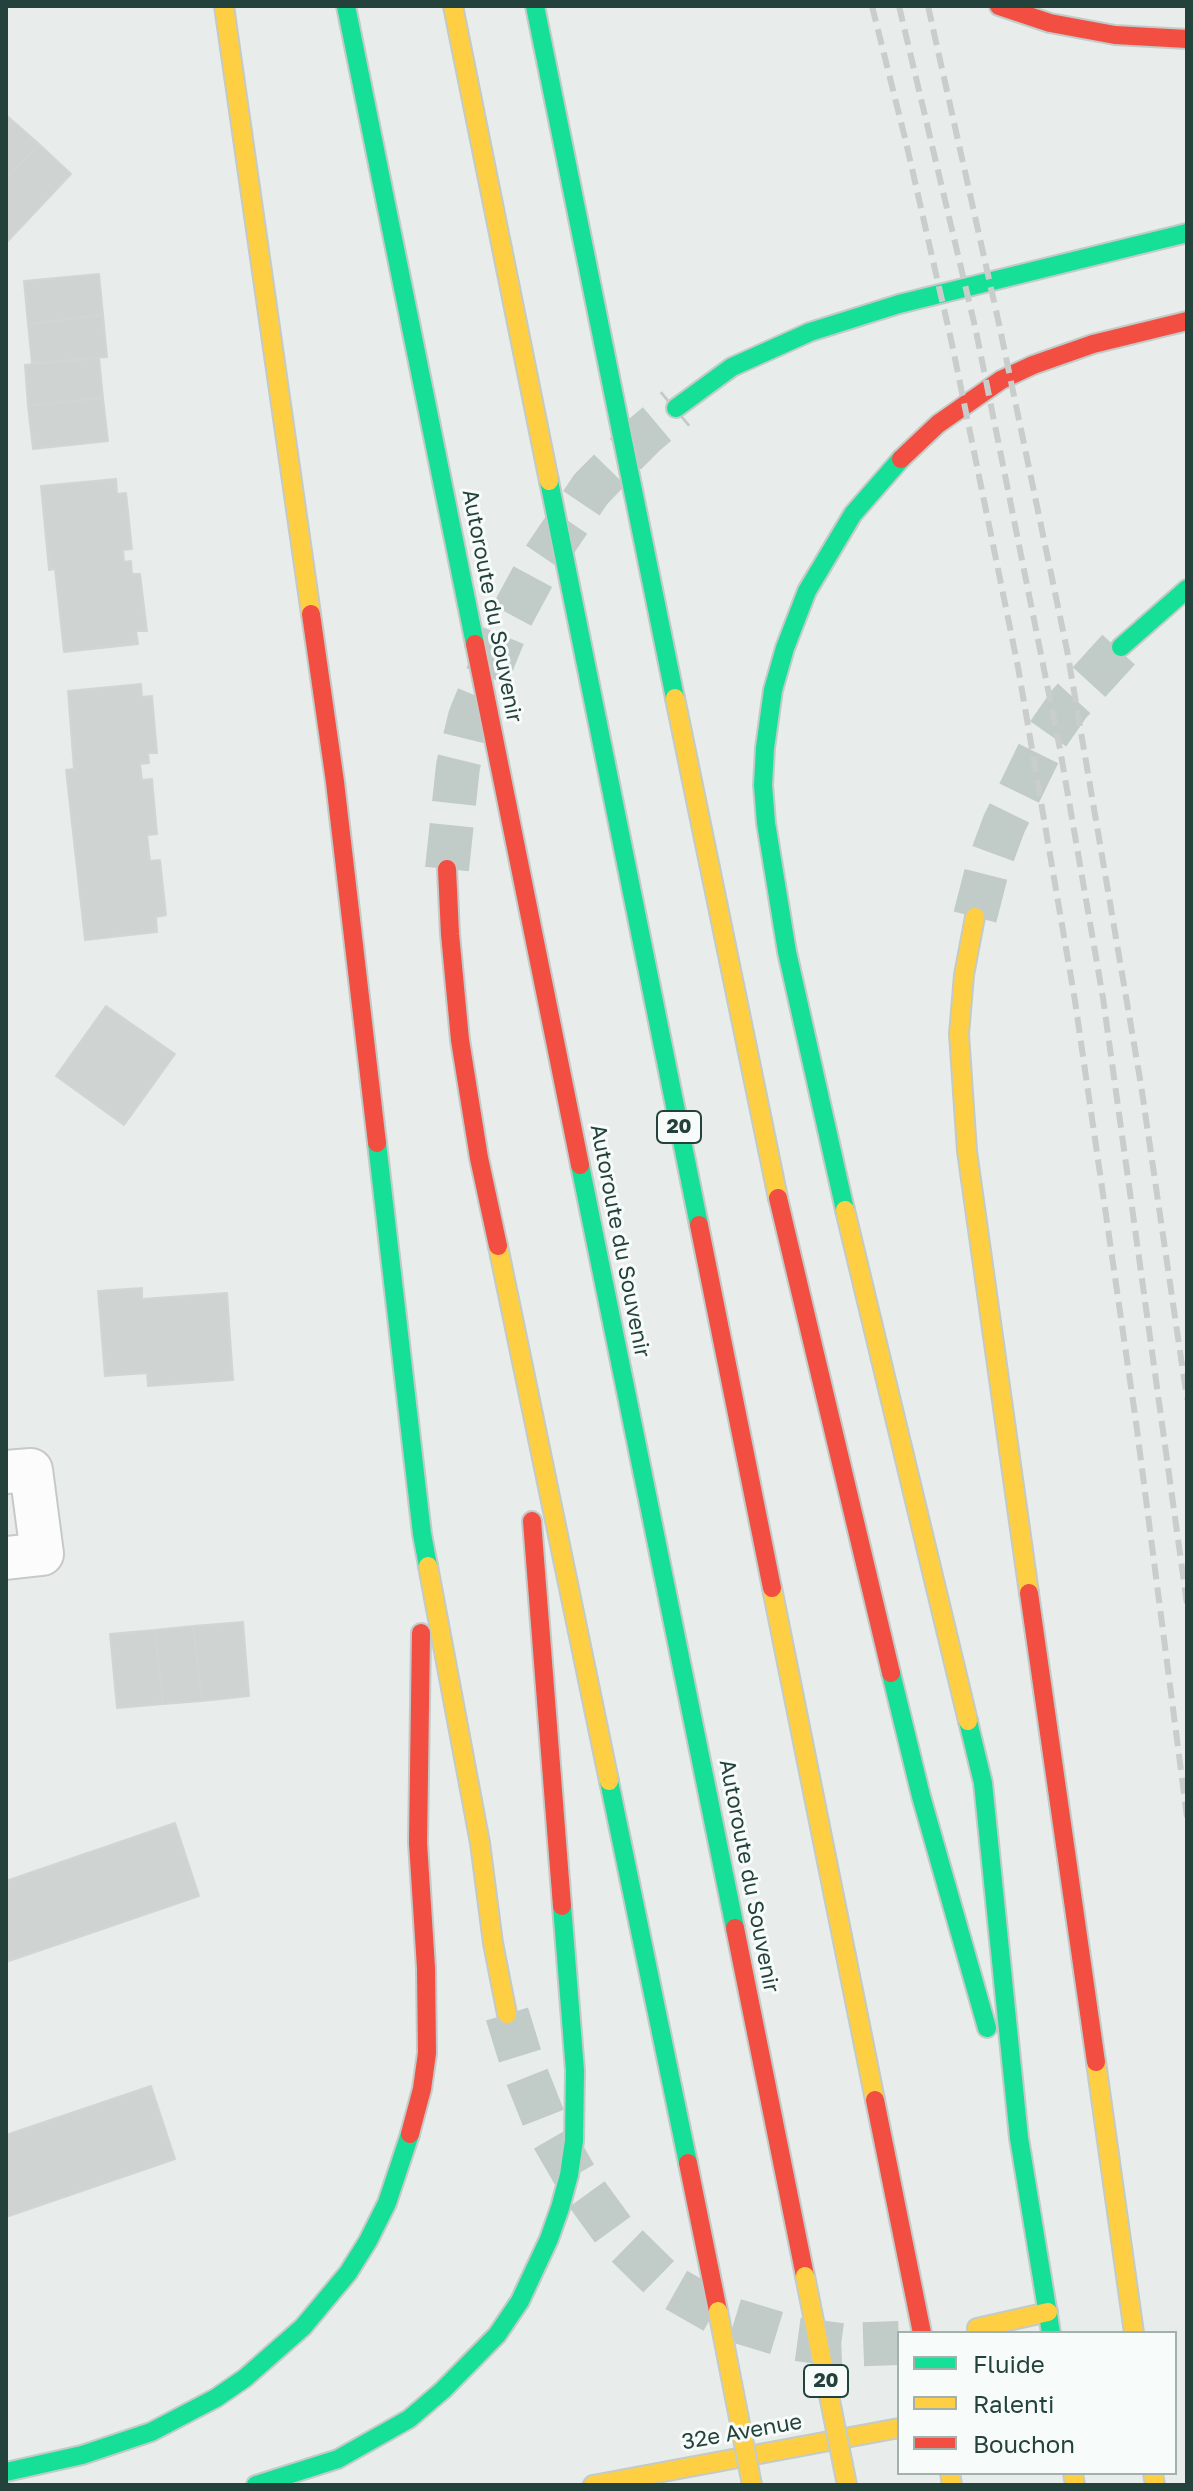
<!DOCTYPE html>
<html>
<head>
<meta charset="utf-8">
<style>
	body { margin:0 }
	#map { position:relative; width:1193px; height:2491px; overflow:hidden; background:#e8edeb; font-family:"Golos Text",sans-serif }
	canvas { display:block }
	.frame { position:absolute; inset:0; border:8px solid #24423c; pointer-events:none }
	.legend { position:absolute; left:897px; top:2331px; width:280px; height:144px; box-sizing:border-box; background:#f7fbf9; border:2px solid #a3b1ad; margin:0; padding:10px 14px; list-style:none; font-size:24px; color:#24423c }
	.legend li { display:flex; align-items:center; gap:16px; height:40px }
	.legend b { width:40px; border:2px solid #a3b1ad }
</style>
</head>
<body>
<div id="map">
<canvas width="1193" height="2491"></canvas>
<div class="frame"></div>
<ul class="legend">
<li><b style="height:10px;background:#16e098"></b>Fluide</li>
<li><b style="height:10px;background:#ffcf43"></b>Ralenti</li>
<li><b style="height:10px;background:#f24e42"></b>Bouchon</li>
</ul>
</div>
<script>
const ctx = document.querySelector('canvas').getContext('2d');
ctx.lineJoin = 'round';
function paint(path, color) {
  ctx.fillStyle = color;
  ctx.fill(path, 'evenodd');
}
function toPath(rows) {
  const path = new Path2D();
  for (const r of rows) {
    path.moveTo(r[0], r[1]);
    for (let i = 2; i < r.length; i += 2) path.lineTo(r[i], r[i + 1]);
  }
  return path;
}
function trace(path, color, width, dash) {
  ctx.strokeStyle = color;
  ctx.lineWidth = width;
  ctx.lineCap = dash ? 'butt' : 'round';
  ctx.setLineDash(dash || []);
  ctx.stroke(path);
}
function drawText(font, color, halo, rows, align = 'center') {
  ctx.font = font + ' "Golos Text",sans-serif';
  ctx.lineWidth = 6;
  ctx.setLineDash([]);
  ctx.textBaseline = 'middle';
  ctx.strokeStyle = halo;
  ctx.fillStyle = color;
  for (const [text, x, y, turn = 0] of rows) {
    ctx.save();
    ctx.translate(x, y);
    ctx.rotate((+turn || 0) * Math.PI / 180);
    ctx.textAlign = isNaN(turn) ? turn : align;
    if (halo) ctx.strokeText(text, 0, 0);
    ctx.fillText(text, 0, 0);
    ctx.restore();
  }
}
const building = toPath([
	[6,115,39,144,6,179,6,115],
	[39,144,71,174,6,243,6,179,39,144],
	[99,274,103,315,28,324,24,281,99,274],
	[103,315,107,357,32,363,28,324,103,315],
	[99,358,103,398,28,406,25,365,99,358],
	[103,398,108,441,33,449,28,406,103,398],
	[116,479,117,494,126,493,132,549,123,550,124,562,131,561,132,574,140,574,147,631,136,631,138,644,64,652,55,569,49,570,41,486,116,479],
	[141,684,142,697,152,696,157,753,148,753,149,763,140,764,142,780,152,779,157,834,147,835,150,861,160,860,166,915,156,917,157,932,85,940,66,770,74,769,68,691,141,684],
	[106,1006,175,1054,124,1125,56,1076,106,1006],
	[142,1288,142,1299,227,1293,233,1380,148,1386,147,1373,105,1376,98,1291,142,1288],
	[243,1622,249,1696,202,1701,193,1626,243,1622],
	[193,1626,202,1701,163,1704,155,1630,193,1626],
	[155,1630,163,1704,117,1708,110,1634,155,1630],
	[175,1823,199,1896,6,1962,6,1881,175,1823],
	[151,2086,175,2159,6,2217,6,2135,151,2086]
]);
paint(building, '#cfd4d2');
trace(building, '#d1d6d4', 2);
trace(toPath([
	[447,869,458,766,470,717,511,617,538,567,591,489,644,435,676,408],
	[975,917,987,870,1004,824,1048,734,1069,704,1121,647],
	[507,2014,524,2069,547,2127,581,2186,618,2237,666,2284,724,2317,796,2339,841,2345,899,2343]
]), '#c1cbc8', 44, [44, 22]);
const street = toPath([
	[6,1472,31,1470,42,1554,6,1558]
]);
const fast = toPath([
	[346,6,475,644],
	[535,6,675,698],
	[676,408,732,367,810,332,899,304,1187,233],
	[549,481,699,1225],
	[1121,647,1187,589],
	[377,1143,422,1534,428,1566],
	[580,1165,735,1928],
	[845,1210,787,952,766,823,763,785,765,748,773,690,785,648,807,591,853,514,901,459],
	[891,1673,921,1796,987,2028],
	[968,1721,983,1783,1019,2138,1051,2333],
	[609,1781,688,2163],
	[6,2472,82,2455,151,2432,216,2398,245,2378,303,2327,348,2273,368,2241,387,2203,410,2134],
	[256,2485,338,2459,409,2419,443,2390,497,2335,520,2301,549,2239,560,2208,569,2175,574,2141,575,2071,562,1906]
]);
const slow = toPath([
	[224,6,311,614],
	[453,6,549,481],
	[675,698,778,1198],
	[975,917,964,975,959,1034,967,1151,1029,1593],
	[845,1210,968,1721],
	[498,1246,609,1781],
	[428,1566,480,1843,493,1943,507,2014],
	[772,1588,875,2100],
	[1096,2062,1134,2333],
	[977,2328,1048,2312],
	[950,2473,952,2485],
	[1073,2473,1075,2485],
	[1153,2473,1155,2485],
	[593,2485,899,2428]
]);
const jam = toPath([
	[999,6,1050,23,1115,35,1187,39],
	[901,459,938,424,1001,380,1033,365,1093,344,1187,321],
	[311,614,335,782,377,1143],
	[475,644,580,1165],
	[447,869,450,934,460,1040,479,1158,498,1246],
	[778,1198,891,1673],
	[699,1225,772,1588],
	[532,1521,562,1906],
	[1029,1593,1096,2062],
	[735,1928,805,2276],
	[875,2100,922,2333],
	[410,2134,422,2089,427,2053,426,1968,418,1843,421,1633],
	[688,2163,718,2311]
]);
trace(street, '#c5cac8', 46);
trace(fast, '#c3cbc8', 22);
trace(slow, '#c3cbc8', 22);
trace(jam, '#c3cbc8', 22);
trace(street, '#fcfcfc', 42);
trace(fast, '#16e098', 18);
trace(slow, '#ffcf43', 18);
trace(jam, '#f24e42', 18);
trace(toPath([
	[872,6,905,138,952,344,1018,667,1075,1001,1136,1422,1187,1817],
	[899,6,976,331,1060,749,1103,998,1187,1604],
	[928,6,999,324,1067,650,1141,1085,1187,1399]
]), '#c9cdcc', 6, [16, 8]);
const slowBridge = toPath([
	[805,2276,847,2485],
	[718,2311,752,2485]
]);
trace(slowBridge, '#c3ccc9', 22, []);
trace(slowBridge, '#ffcf43', 18);
for (const [x, y, w] of [
	[679,1127,44],
	[826,2381,44]
]) {
  const box = new Path2D();
  box.roundRect(x - w / 2, y - 16, w, 32, 6);
  ctx.fillStyle = '#f7fbf9';
  ctx.fill(box);
  trace(box, '#24423c', 2);
}
drawText('bold 20px', '#24423c', null, [
	["20",679,1127],
	["20",826,2381]
]);
drawText('22px', '#24423c', '#f7fbf9', [
	["Autoroute du Souvenir",492,606,79],
	["Autoroute du Souvenir",620,1241,79],
	["Autoroute du Souvenir",749,1876,79],
	["32e Avenue",742,2432,-10]
]);
</script>
</body>
</html>
